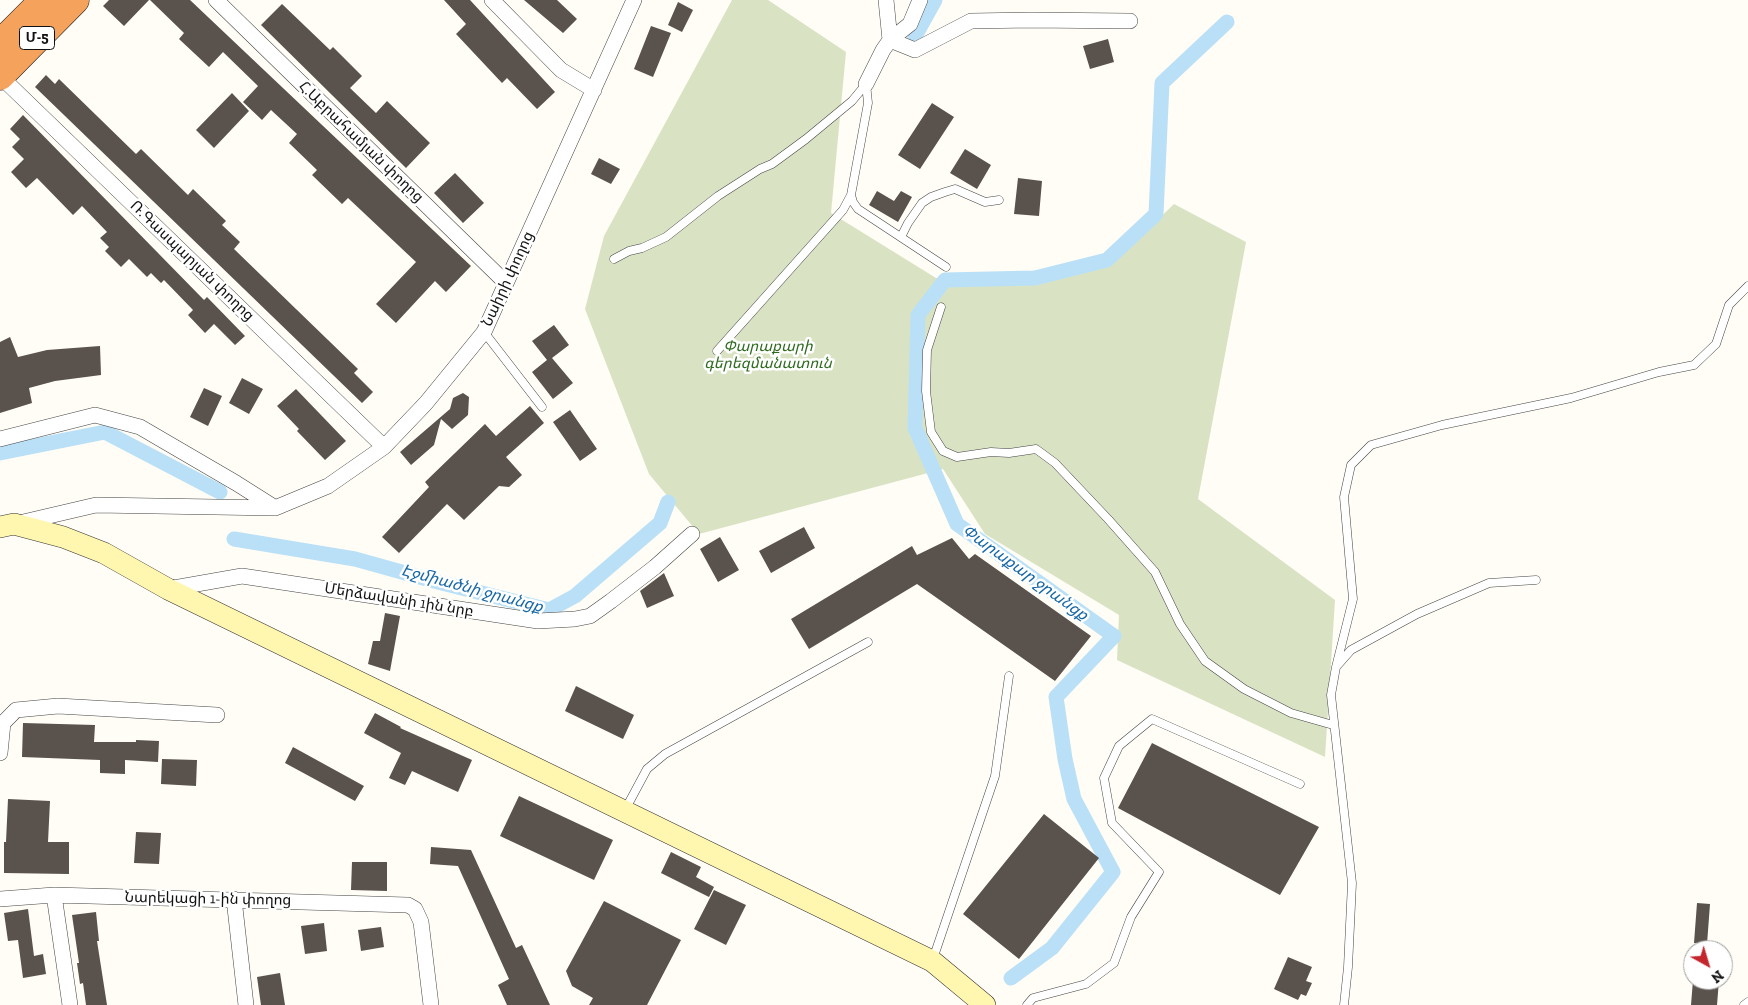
<!DOCTYPE html>
<html>
<head>
<meta charset="utf-8">
<style>
	body { margin:0 }
	#map { position:relative; width:1748px; height:1005px; overflow:hidden; background:#fffdf5; font-family:"Zilla Slab",serif }
	canvas { display:block }
	.north { position:absolute; left:1683px; top:940px; width:50px; height:50px; box-sizing:border-box; background:#fff; border:1px solid #a0a0a0; border-radius:50%; rotate:141deg; font-size:14px; font-weight:700; line-height:20px; text-align:center; color:#111 }
	.north::after { content:''; display:block; margin:auto; width:18px; height:22px; background:#c4262e; clip-path:polygon(50% 0,100% 100%,50% 72%,0 100%) }
</style>
</head>
<body>
<div id="map">
<canvas width="1748" height="1005"></canvas>
<div class="north">N</div>
</div>
<script>
const ctx = document.querySelector('canvas').getContext('2d');
ctx.lineJoin = 'round';
function paint(path, color) {
  ctx.fillStyle = color;
  ctx.fill(path, 'evenodd');
}
function toPath(rows) {
  const path = new Path2D();
  for (const r of rows) {
    path.moveTo(r[0], r[1]);
    for (let i = 2; i < r.length; i += 2) path.lineTo(r[i], r[i + 1]);
  }
  return path;
}
function trace(path, color, width, dash) {
  ctx.strokeStyle = color;
  ctx.lineWidth = width;
  ctx.lineCap = dash ? 'butt' : 'round';
  ctx.setLineDash(dash || []);
  ctx.stroke(path);
}
function drawText(font, color, halo, rows, align = 'center') {
  ctx.font = font + ' "Zilla Slab","Noto Sans Armenian",serif';
  ctx.lineWidth = 5;
  ctx.setLineDash([]);
  ctx.textBaseline = 'middle';
  ctx.strokeStyle = halo;
  ctx.fillStyle = color;
  for (const [text, x, y, turn = 0] of rows) {
    ctx.save();
    ctx.translate(x, y);
    ctx.rotate((+turn || 0) * Math.PI / 180);
    ctx.textAlign = isNaN(turn) ? turn : align;
    if (halo) ctx.strokeText(text, 0, 0);
    ctx.fillText(text, 0, 0);
    ctx.restore();
  }
}
paint(toPath([
	[732,0,768,0,846,52,831,213,936,278,1111,265,1174,204,1246,242,1198,499,1335,600,1325,757,1117,660,1119,615,985,534,943,469,699,534,649,474,585,309,604,236]
]), '#d9e3c4');
trace(toPath([
	[915,36,935,0],
	[0,453,105,432,220,492],
	[234,539,355,559,434,581,549,610,575,596,660,523,668,502],
	[1011,978,1052,948,1113,872,1074,799,1065,759,1056,697,1114,636,957,524,915,428,918,315,945,280,1035,278,1107,260,1156,214,1162,83,1227,22]
]), '#b9e0f7', 15);
paint(toPath([
	[109,0,149,0,124,26,103,6],
	[150,0,190,0,471,266,446,292,435,281,396,323,376,304,416,262,348,198,342,204,312,175,317,170,289,143,297,134,271,110,262,120,243,102,258,86,223,52,209,67,179,39,184,33],
	[444,0,470,0,555,92,537,109,507,78,502,83,456,34,466,24],
	[524,0,557,0,577,19,563,33],
	[678,2,693,10,682,32,668,25],
	[282,4,330,50,333,47,362,76,350,88,376,113,387,101,430,143,406,168,261,25],
	[651,26,671,33,653,77,634,69],
	[1108,39,1114,62,1090,69,1083,46],
	[46,75,55,84,59,79,136,154,141,149,188,195,193,189,226,221,222,225,240,242,234,249,358,369,354,373,373,392,362,403,35,87],
	[232,93,249,111,214,148,196,130],
	[932,103,954,117,920,169,898,155],
	[23,115,204,300,207,297,245,336,235,345,214,324,205,333,188,315,193,310,164,280,161,283,151,273,147,277,129,259,121,267,105,251,109,247,100,238,107,232,82,206,73,215,37,178,26,188,11,172,24,159,12,147,20,139,10,129],
	[965,149,991,165,977,189,950,173],
	[599,158,620,169,611,184,591,174],
	[455,173,484,203,463,223,434,193],
	[1018,178,1042,181,1039,216,1014,214],
	[877,191,894,201,901,191,912,197,898,222,869,205],
	[554,325,569,345,552,358,573,383,553,399,532,372,547,360,532,341],
	[10,337,18,357,47,350,100,346,101,375,55,381,29,388,32,403,0,413,0,342],
	[242,378,263,389,249,414,229,403],
	[204,388,222,396,208,426,190,417],
	[296,389,346,441,325,460,297,431,299,429,277,406],
	[463,393,469,397,468,415,452,429,441,419,434,445,411,465,400,452,450,409,453,398],
	[530,406,544,423,506,457,522,475,509,487,499,486,464,520,447,504,399,553,382,537,429,487,425,482,485,424,496,436],
	[570,410,597,449,580,461,553,422],
	[804,527,815,548,771,573,759,551],
	[720,537,739,570,718,582,700,549],
	[952,538,969,559,975,554,1091,636,1055,681,917,584,809,649,791,619,912,546,917,555],
	[664,573,674,596,647,608,640,591],
	[385,613,400,616,390,671,368,664,373,641,380,641],
	[576,686,634,715,623,739,565,711],
	[375,713,401,727,400,728,472,760,458,792,412,771,405,785,389,778,401,753,364,733],
	[23,723,95,725,94,742,136,742,136,740,159,741,158,762,125,760,125,774,100,773,100,760,22,757],
	[1152,743,1319,827,1280,895,1118,808],
	[293,747,364,786,355,801,285,763],
	[162,759,197,760,196,786,161,784],
	[519,796,613,840,594,880,500,836],
	[8,799,50,801,48,842,69,842,69,874,4,873,4,842,6,842],
	[1044,814,1099,858,1019,959,963,914],
	[136,832,161,833,159,864,134,863],
	[431,847,471,850,516,948,522,945,550,1005,507,1005,498,985,509,979,458,866,430,864],
	[671,852,701,867,696,877,714,887,709,897,661,873],
	[352,862,387,862,387,891,351,890],
	[714,890,746,905,726,945,694,929],
	[604,901,681,940,647,1005,589,1005,593,998,572,986,566,971],
	[1697,903,1710,904,1707,944,1694,943],
	[28,909,34,956,43,954,46,974,23,978,18,940,8,941,4,913],
	[96,912,99,941,97,941,107,1005,86,1005,83,983,80,984,77,963,79,963,72,915],
	[324,923,327,951,305,954,301,926],
	[381,927,384,947,361,951,358,930],
	[1288,957,1312,967,1306,981,1312,983,1306,996,1301,994,1298,1000,1274,989],
	[280,973,285,1005,261,1005,257,977],
	[1693,980,1719,980,1717,1005,1691,1005]
]), '#5a524d');
const lane = toPath([
	[866,84,868,103,851,195,853,202,858,209,946,267],
	[901,237,908,223,922,203,931,197,945,192,955,189,985,202,999,200],
	[614,259,629,251,642,248,666,237,718,196,760,169,772,164,806,139,852,101,866,84],
	[941,307,927,350,926,391,931,432,943,451,957,457,991,452,1009,453,1036,449,1055,463,1108,519,1155,572,1180,624,1205,661,1244,689,1291,713,1333,725],
	[484,332,542,407],
	[717,351,843,210,851,195],
	[1336,667,1353,599,1344,497,1351,465,1371,445,1442,425,1571,398,1659,372,1694,365,1716,344,1729,305,1748,286],
	[625,810,647,769,665,754,868,642],
	[933,959,995,776,1009,676],
	[1027,1005,1033,998,1086,984,1114,963,1131,917,1159,872,1112,823,1104,778,1119,746,1152,719,1300,784],
	[1344,1005,1348,967,1352,883,1331,695,1336,667,1351,650,1417,614,1489,583,1536,580],
	[1744,1005,1748,1002]
]);
const street = toPath([
	[216,0,506,283],
	[492,0,561,70,594,90],
	[886,0,890,40,915,50,971,21,1031,20,1130,21],
	[0,76,384,447],
	[866,84,883,50,890,40,910,24,920,0],
	[0,439,95,415,140,427,236,483,274,507],
	[19,523,96,505,275,508,328,486,384,447,426,403,484,332,634,0],
	[168,589,242,576,538,621,575,619,590,616,611,601,655,567,692,534],
	[0,753,3,723,16,710,58,706,217,715],
	[54,895,70,1005],
	[0,899,54,895,408,905,415,909,421,922,431,1005],
	[234,899,246,1005]
]);
const secondary = toPath([
	[0,527,14,524,63,537,104,553,168,589,932,961,985,1005]
]);
const highway = toPath([
	[0,44,44,0],
	[0,76,75,0]
]);
trace(lane, '#444', 9);
trace(street, '#444', 16);
trace(secondary, '#333', 22);
trace(highway, '#222', 29);
trace(lane, '#fff', 8);
trace(street, '#fff', 15);
trace(secondary, '#fff6b0', 21);
trace(highway, '#f5a25d', 28);
for (const [x, y, w] of [
	[37,38,35]
]) {
  const box = new Path2D();
  box.roundRect(x - w / 2, y - 11.5, w, 23, 4);
  ctx.fillStyle = '#fff';
  ctx.fill(box);
  trace(box, '#111', 1);
}
drawText('bold 14px', '#111', null, [
	["Մ-5",37,38]
]);
drawText('15px', '#111', '#fff', [
	["Հ.Աբրահամյան փողոց",361,142,44],
	["Ռ.Գասպարյան փողոց",192,261,44],
	["Նաիրի փողոց",508,279,-65],
	["Մերձավանի 1ին նրբ",399,600,9],
	["Նարեկացի 1-ին փողոց",208,899,1]
]);
drawText('italic 15px', '#2f6b1f', '#fff', [
	["Փարաքարի",768,347],
	["գերեզմանատուն",768,364]
]);
drawText('italic 16px', '#1768a6', '#fff', [
	["Փարաքար ջրանցք",1025,573,36],
	["Էջմիածնի ջրանցք",472,589,15]
]);
</script>
</body>
</html>
